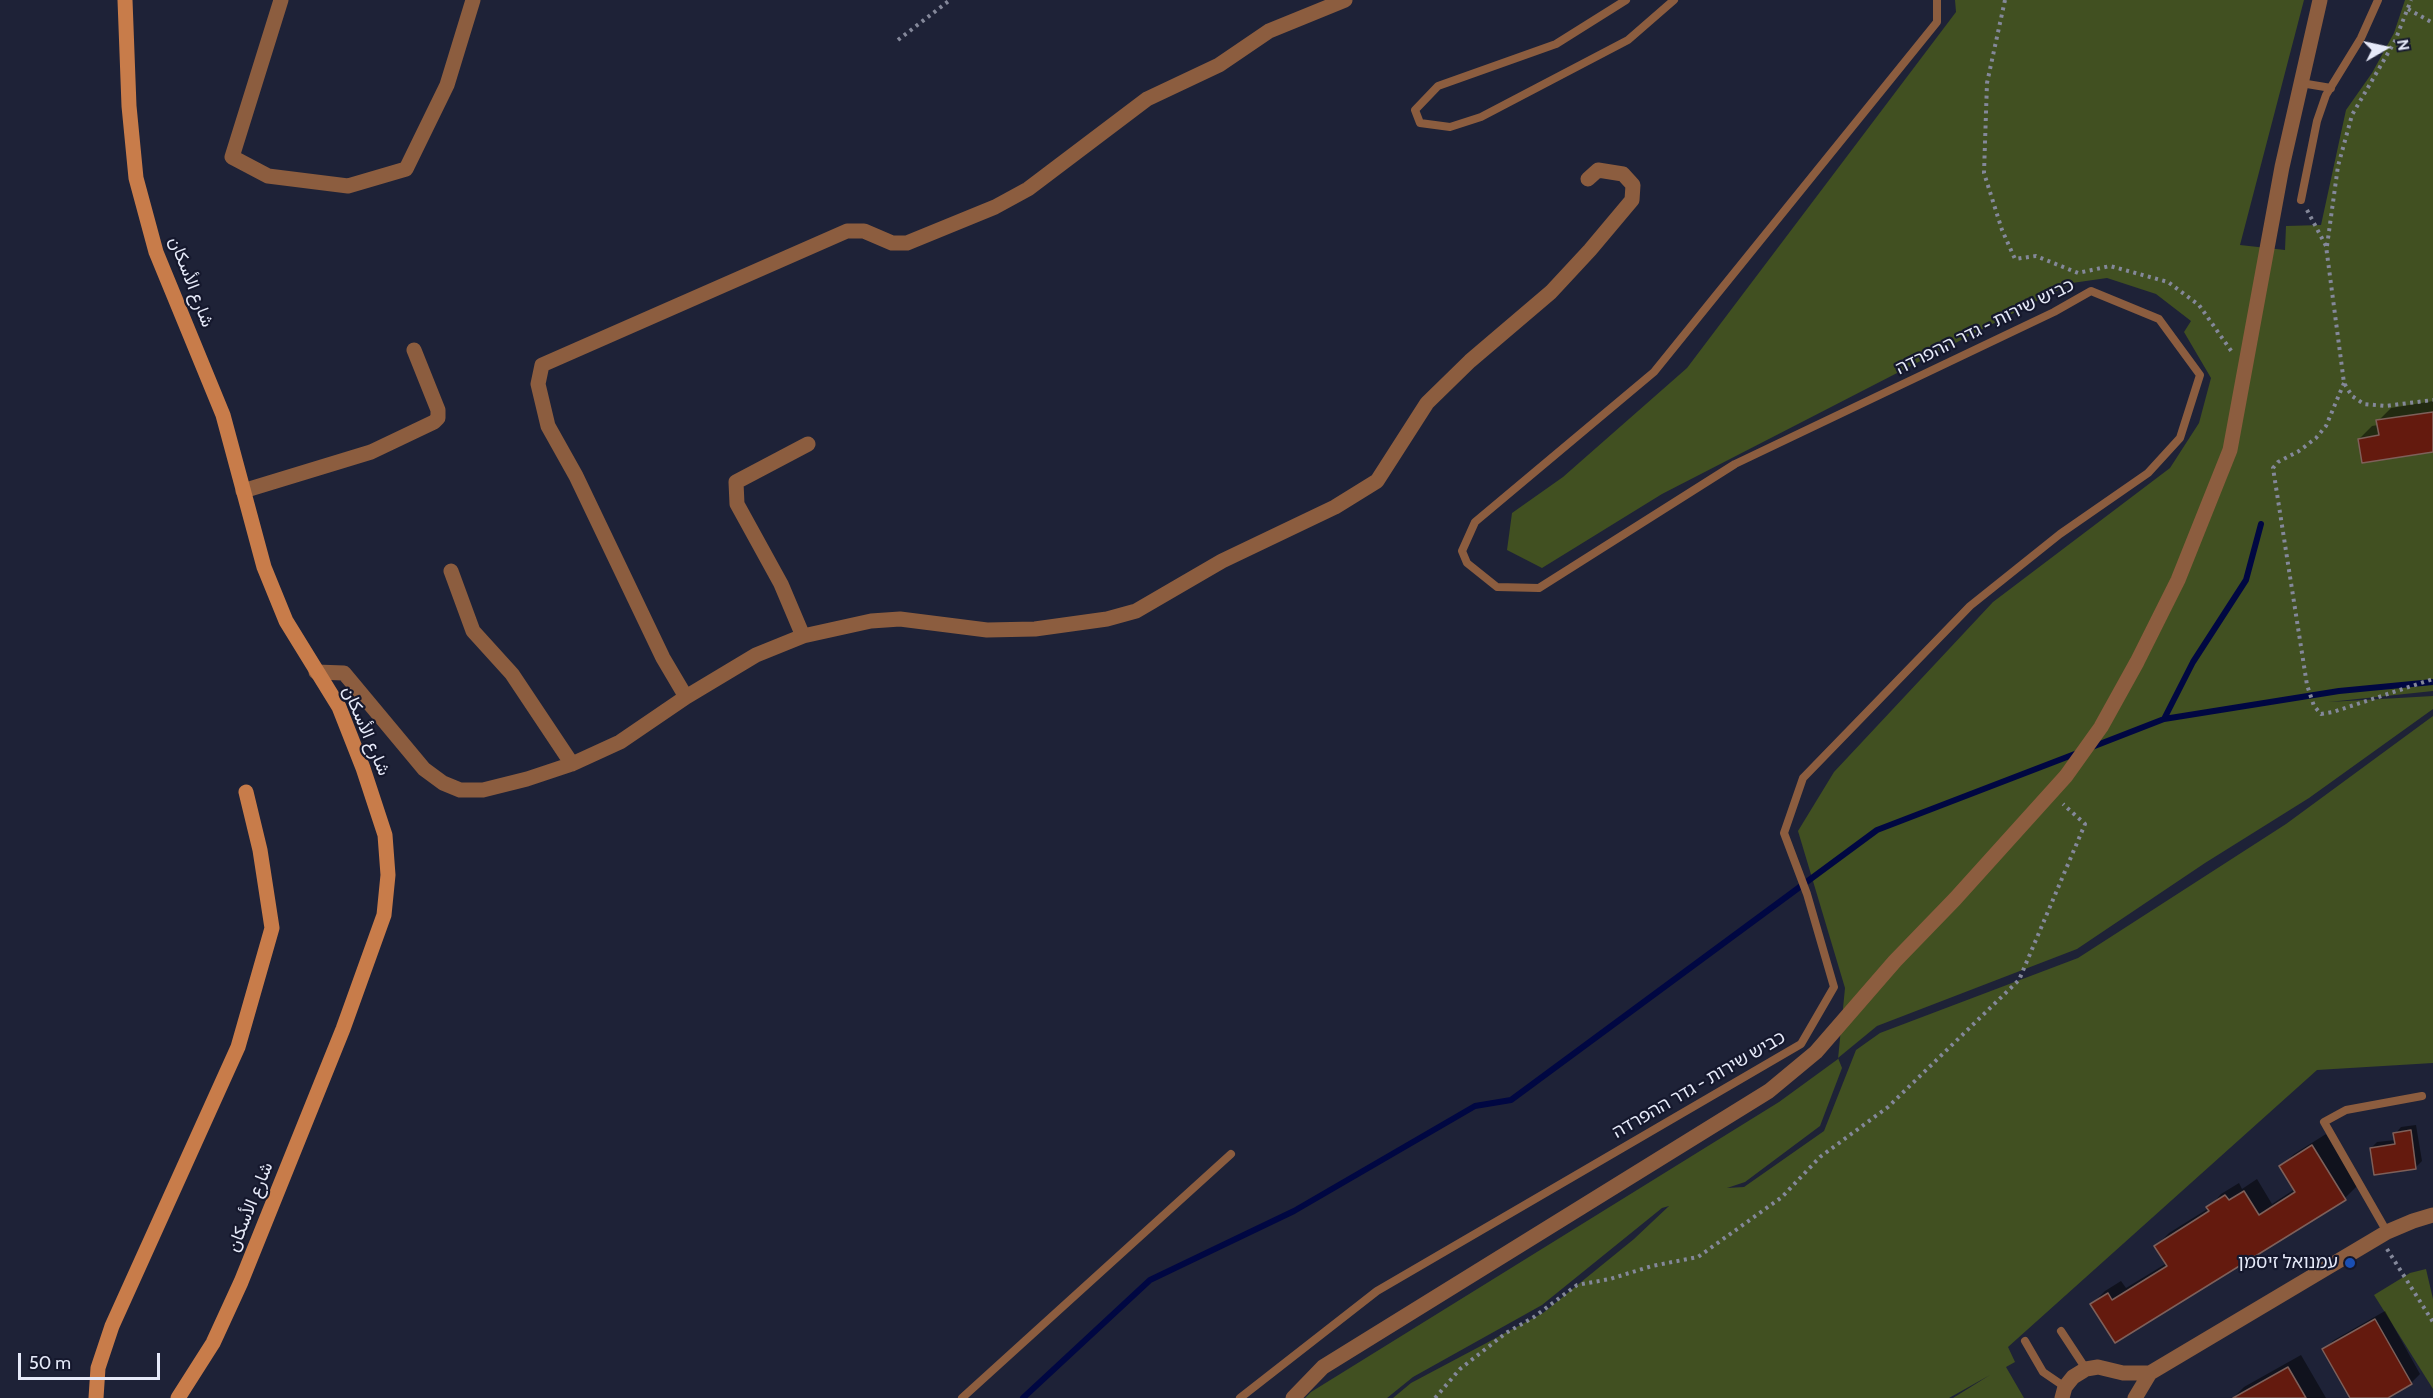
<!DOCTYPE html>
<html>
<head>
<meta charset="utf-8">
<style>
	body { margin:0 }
	#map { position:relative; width:2433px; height:1398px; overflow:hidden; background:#1e2237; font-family:Cabin,sans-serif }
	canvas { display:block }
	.north { position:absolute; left:2355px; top:18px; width:60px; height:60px; -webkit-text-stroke:4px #15182d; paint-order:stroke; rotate:81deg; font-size:16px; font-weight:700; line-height:24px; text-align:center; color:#e6eaf9 }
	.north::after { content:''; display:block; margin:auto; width:21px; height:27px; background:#e6eaf9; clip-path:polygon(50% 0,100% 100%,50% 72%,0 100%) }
	.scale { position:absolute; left:18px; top:1353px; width:142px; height:27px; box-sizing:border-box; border:3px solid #e6eaf9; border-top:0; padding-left:8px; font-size:18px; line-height:21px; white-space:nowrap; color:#e6eaf9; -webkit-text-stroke:4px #15182d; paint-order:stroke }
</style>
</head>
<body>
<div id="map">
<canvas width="2433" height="1398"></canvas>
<div class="north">N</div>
<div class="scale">50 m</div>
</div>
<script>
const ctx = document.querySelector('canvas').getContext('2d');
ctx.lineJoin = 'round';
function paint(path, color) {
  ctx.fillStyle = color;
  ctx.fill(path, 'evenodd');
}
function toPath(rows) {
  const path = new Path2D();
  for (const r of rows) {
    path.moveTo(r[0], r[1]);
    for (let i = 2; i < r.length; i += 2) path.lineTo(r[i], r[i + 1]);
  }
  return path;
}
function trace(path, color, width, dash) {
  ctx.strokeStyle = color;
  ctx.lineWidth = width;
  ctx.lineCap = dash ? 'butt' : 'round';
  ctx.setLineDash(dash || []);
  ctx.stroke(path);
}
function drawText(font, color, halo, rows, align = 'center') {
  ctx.font = font + ' Cabin,Vazirmatn,"Noto Sans Hebrew",sans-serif';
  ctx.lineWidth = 4.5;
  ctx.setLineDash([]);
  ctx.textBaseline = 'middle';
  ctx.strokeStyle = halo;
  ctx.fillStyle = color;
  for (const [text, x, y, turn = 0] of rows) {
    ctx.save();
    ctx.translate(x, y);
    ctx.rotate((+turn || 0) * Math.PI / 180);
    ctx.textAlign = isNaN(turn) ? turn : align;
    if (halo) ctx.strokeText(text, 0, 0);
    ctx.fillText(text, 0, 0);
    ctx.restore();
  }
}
paint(toPath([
	[1955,0,2304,0,2240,245,2285,250,2286,226,2321,225,2346,110,2372,73,2394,33,2405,0,2433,0,2433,691,2329,702,2433,696,2433,709,2309,798,2205,863,2077,949,1877,1026,1838,1058,1842,1068,1820,1126,1745,1182,1727,1188,1744,1187,1824,1131,1856,1050,1880,1033,2078,958,2286,824,2433,716,2433,1063,2317,1070,2008,1347,2015,1362,2006,1367,2024,1398,1953,1398,1990,1375,1949,1398,1393,1398,1411,1383,1543,1313,1634,1239,1669,1206,1662,1208,1542,1305,1413,1377,1387,1398,1305,1398,1311,1392,1779,1102,1838,1059,1845,988,1798,831,1834,772,1993,602,2170,468,2199,423,2211,378,2184,332,2191,321,2156,294,2107,278,2072,283,1662,494,1542,568,1507,550,1512,513,1563,477,1687,368,1956,12],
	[2426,1269,2433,1299,2433,1389,2374,1295,2410,1273]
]), '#415021');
paint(toPath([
	[2433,401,2433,450,2359,439,2372,426,2378,425,2378,421,2391,408],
	[2416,1125,2422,1161,2416,1167,2371,1148,2377,1142,2396,1140,2395,1134,2401,1127],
	[2326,1134,2357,1186,2345,1198,2115,1341,2092,1304,2105,1291,2121,1281,2126,1288,2167,1263,2156,1246,2169,1233,2209,1208,2221,1194,2239,1183,2242,1189,2257,1179,2272,1204,2295,1189,2281,1166,2294,1154],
	[2385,1311,2420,1374,2411,1383,2385,1398,2351,1398,2324,1349,2334,1340],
	[2301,1355,2326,1398,2233,1398,2244,1387]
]), '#0007');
trace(toPath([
	[2164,719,2339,691,2433,682],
	[2092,747,2164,719,2193,662,2246,580,2261,524],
	[1023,1398,1150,1280,1294,1211,1475,1106,1511,1100,1877,830,2080,752]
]), '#000742', 6);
const building = toPath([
	[2433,412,2433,452,2362,463,2358,439,2379,435,2376,420,2433,412],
	[2411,1130,2416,1169,2374,1175,2370,1148,2395,1144,2393,1133,2411,1130],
	[2312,1145,2346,1200,2115,1343,2090,1304,2108,1293,2112,1300,2167,1266,2154,1246,2209,1211,2206,1207,2225,1195,2229,1200,2244,1191,2259,1215,2295,1192,2279,1166,2312,1145],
	[2375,1319,2412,1384,2388,1398,2350,1398,2322,1349,2375,1319],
	[2288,1367,2306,1398,2233,1398,2288,1367]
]);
paint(building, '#641a0e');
trace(building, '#7e605a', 1.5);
trace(toPath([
	[2005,0,1987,83,1984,173,2002,230,2015,259,2036,256,2078,273,2110,266,2168,282,2199,305,2232,352],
	[2408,9,2433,23],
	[898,40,950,0],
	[2307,210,2326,246,2344,383,2352,396,2364,404,2385,406,2433,400],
	[2327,246,2338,166,2352,115,2395,41,2411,0],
	[2344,383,2326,426,2316,438,2299,451,2278,462,2273,468,2307,685,2314,706,2321,714,2333,712,2433,679],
	[2387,1249,2433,1322],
	[1435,1398,1460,1369,1506,1333,1534,1317,1577,1285,1610,1279,1652,1266,1698,1257,1782,1197,1820,1157,1888,1107,2019,980,2085,824,2063,804]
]), '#84889a', 4, [3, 4.5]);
trace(toPath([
	[1626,0,1556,44,1438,86,1415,110,1420,123,1450,127,1481,117,1628,40,1674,0],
	[2301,83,2331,88],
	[2301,200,2317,121,2326,95,2361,38,2378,0],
	[2387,1232,2324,1122,2346,1110,2422,1096],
	[2061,1331,2086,1369],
	[2025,1341,2043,1372,2065,1387],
	[962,1398,1231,1154],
	[1240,1398,1377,1291,1801,1044,1834,987,1807,894,1784,833,1803,778,1970,606,2060,534,2148,473,2180,438,2200,375,2159,319,2091,291,2054,312,1735,464,1539,588,1497,587,1467,563,1462,551,1475,522,1654,372,1937,22,1937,0]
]), '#8c5d3f', 8);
trace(toPath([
	[281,0,232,157,268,176,348,186,406,169,447,85,473,0],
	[243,491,371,452,434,422,438,418,438,410,414,350],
	[451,571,473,631,512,674,572,764],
	[803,636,781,584,737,504,736,482,808,444],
	[316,672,344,673,424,769,443,783,460,790,483,790,527,779,572,764,620,742,686,697,663,658,576,476,548,426,538,384,542,365,847,231,864,231,892,243,907,243,995,207,1028,189,1147,99,1219,65,1269,31,1345,0],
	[686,697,756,655,803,636,871,621,900,619,987,630,1035,629,1107,619,1136,611,1222,561,1335,507,1377,481,1427,403,1470,361,1551,292,1590,250,1632,200,1633,185,1623,174,1598,170,1588,179],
	[1293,1398,1323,1367,1769,1091,1816,1052,1895,961,1955,899,2066,776,2101,727,2137,662,2178,580,2230,450,2282,167,2320,0],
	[2062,1398,2065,1387,2073,1377,2086,1369,2098,1367,2123,1373,2150,1373],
	[2135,1398,2150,1373,2387,1232,2413,1221,2433,1215]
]), '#8c5d3f', 15);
trace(toPath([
	[125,0,129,106,136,178,156,252,223,415,264,567,286,621,339,707,363,768,385,835,388,875,384,915,343,1029,241,1282,213,1343,178,1398],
	[96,1398,98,1368,112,1326,238,1047,272,928,260,850,246,792]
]), '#c87c4a', 15);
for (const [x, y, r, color] of [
	[2350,1263,6,"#1a4fb4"]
]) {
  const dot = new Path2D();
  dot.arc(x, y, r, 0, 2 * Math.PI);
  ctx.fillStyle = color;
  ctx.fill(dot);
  trace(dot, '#15182d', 2);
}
drawText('18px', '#e6eaf9', '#15182d', [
	["شارع الأسكان",191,282,69],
	["כביש שירות - גדר ההפרדה",1985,327,-26],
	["شارع الأسكان",366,731,67],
	["כביש שירות - גדר ההפרדה",1699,1085,-30],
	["شارع الأسكان",250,1207,-68]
]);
drawText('18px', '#e6eaf9', '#15182d', [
	["עמנואל זיסמן",2338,1263]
], 'right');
</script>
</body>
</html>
